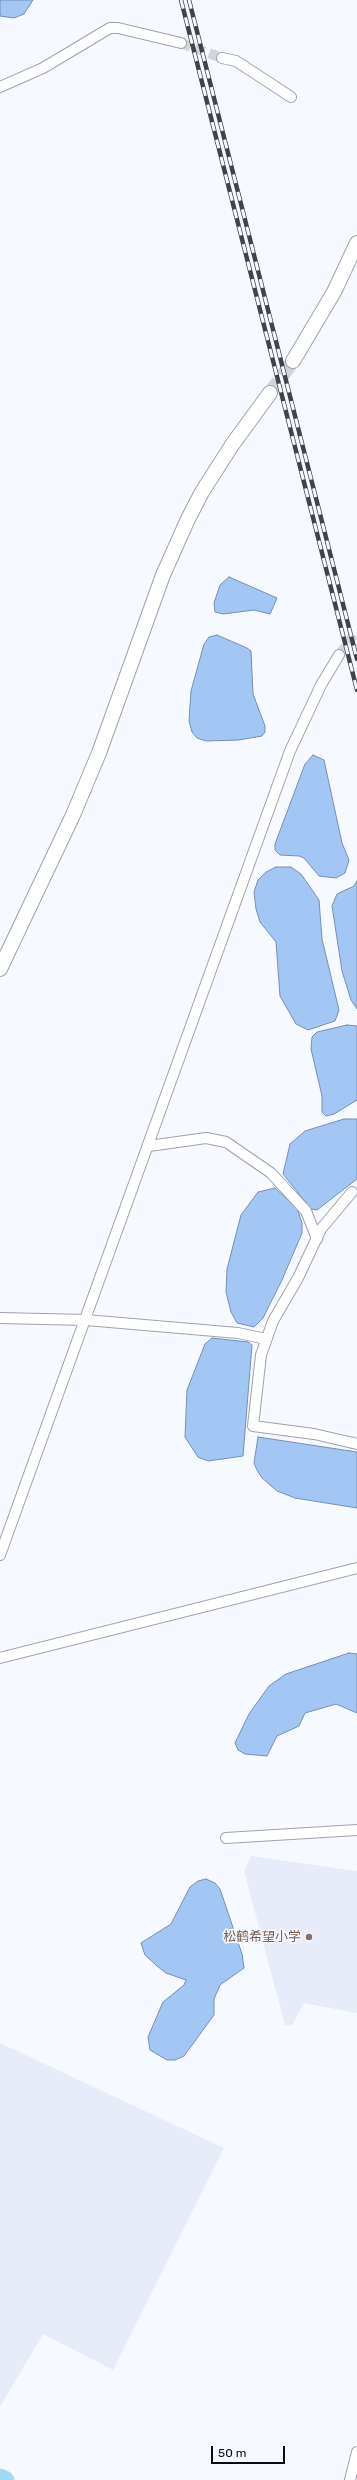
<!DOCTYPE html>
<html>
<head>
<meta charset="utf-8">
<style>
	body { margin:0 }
	#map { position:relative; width:357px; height:2480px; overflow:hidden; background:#f6f9ff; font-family:Rubik,sans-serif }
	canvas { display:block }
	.scale { position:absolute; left:211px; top:2446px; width:74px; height:18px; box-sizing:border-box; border:2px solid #0b0c0e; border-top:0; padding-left:5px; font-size:12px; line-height:14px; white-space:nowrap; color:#0b0c0e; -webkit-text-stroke:3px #f6f9ff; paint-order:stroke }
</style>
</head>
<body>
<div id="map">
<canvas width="357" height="2480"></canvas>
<div class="scale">50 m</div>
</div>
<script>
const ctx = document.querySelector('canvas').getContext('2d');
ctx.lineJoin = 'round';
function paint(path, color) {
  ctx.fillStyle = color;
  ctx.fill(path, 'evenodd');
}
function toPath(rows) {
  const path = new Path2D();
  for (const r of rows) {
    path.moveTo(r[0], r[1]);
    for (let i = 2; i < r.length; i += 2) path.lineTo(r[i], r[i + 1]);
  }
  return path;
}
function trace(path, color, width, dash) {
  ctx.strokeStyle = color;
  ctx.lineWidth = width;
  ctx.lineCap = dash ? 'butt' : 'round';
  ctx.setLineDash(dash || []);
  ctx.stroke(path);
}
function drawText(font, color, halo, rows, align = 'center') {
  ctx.font = font + ' Rubik,"Noto Sans SC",sans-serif';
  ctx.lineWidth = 3;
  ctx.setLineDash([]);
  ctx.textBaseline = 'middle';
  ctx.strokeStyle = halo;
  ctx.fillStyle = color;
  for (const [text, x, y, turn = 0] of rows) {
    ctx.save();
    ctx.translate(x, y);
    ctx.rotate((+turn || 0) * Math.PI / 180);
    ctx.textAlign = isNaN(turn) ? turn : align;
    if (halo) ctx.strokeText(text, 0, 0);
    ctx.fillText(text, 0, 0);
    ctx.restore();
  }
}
paint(toPath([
	[251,1856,357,1871,357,2013,304,2003,292,2025,285,2025,244,1871],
	[0,2043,224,2148,113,2370,43,2334,0,2407]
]), '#e7ecf8');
const water = toPath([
	[0,0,33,0,24,14,14,18,0,16,0,0],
	[229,577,277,598,270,614,254,610,223,614,215,612,214,603,220,585,229,577],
	[217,635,247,648,251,651,253,694,265,726,265,732,262,736,239,740,206,741,197,738,192,732,189,721,191,691,204,644,209,637,217,635],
	[313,755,324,760,342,843,349,860,345,873,336,878,319,876,304,858,299,856,280,855,275,850,275,844,305,764,313,755],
	[276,867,291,867,301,874,319,900,322,939,339,1010,335,1021,308,1030,296,1024,280,996,276,942,260,922,256,909,254,892,258,880,266,872,276,867],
	[357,881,357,1009,351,1000,342,971,332,906,337,894,354,886,357,881],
	[347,1025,357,1026,357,1100,334,1114,326,1116,322,1112,322,1096,311,1049,312,1037,317,1032,347,1025],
	[344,1119,357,1119,357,1179,317,1210,311,1209,283,1174,290,1144,305,1131,344,1119],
	[275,1188,297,1208,302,1223,302,1233,282,1280,263,1318,254,1327,237,1323,231,1312,226,1292,227,1269,241,1215,258,1192,275,1188],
	[212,1338,248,1342,252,1345,243,1456,208,1461,198,1457,185,1437,187,1390,205,1344,212,1338],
	[258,1437,357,1452,357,1508,295,1498,277,1491,262,1478,257,1470,254,1463,258,1437],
	[349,1653,357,1654,357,1713,336,1704,305,1713,299,1726,277,1736,267,1756,245,1754,238,1750,235,1743,249,1714,269,1686,286,1674,349,1653],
	[206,1879,215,1883,220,1889,242,1954,244,1968,220,1985,214,1999,214,2015,184,2056,175,2060,167,2060,150,2050,148,2037,163,2002,184,1985,186,1980,166,1973,157,1966,145,1955,141,1943,171,1924,190,1887,198,1881,206,1879]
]);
paint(water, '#a2c7f5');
trace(water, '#758fb0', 1);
trace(toPath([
	[181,43,222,58],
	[339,655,357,631]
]), '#d3d5db', 10, [10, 5]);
trace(toPath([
	[270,393,293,361]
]), '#d3d5db', 14, [14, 7]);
const minor = toPath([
	[222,58,236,61,291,97],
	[0,87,43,68,110,28,118,28,181,43],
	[149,1146,206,1138,226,1142,271,1173,306,1211,317,1239],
	[352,1192,321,1229,298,1278,273,1321,261,1355,253,1426,314,1434,357,1444],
	[0,1318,86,1320,238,1333,266,1339],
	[0,1555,290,751,321,685,339,655],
	[0,1658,357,1568],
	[226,1838,357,1830],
	[350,2480,357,2452]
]);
const secondary = toPath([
	[293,361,334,292,357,243],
	[0,969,73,815,99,753,163,575,188,519,202,492,232,445,270,393]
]);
const trunk = toPath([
	[0,2478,5,2480]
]);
trace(minor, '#9fa3aa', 12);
trace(secondary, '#9fa3aa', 16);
trace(trunk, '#d3d3d4', 19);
trace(minor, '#fff', 10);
trace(secondary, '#fff', 14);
trace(trunk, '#9edafa', 17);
const rail = toPath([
	[181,0,357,690],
	[189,0,357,659]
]);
trace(rail, '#424346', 4.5);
trace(rail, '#f6f9ff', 3, [9]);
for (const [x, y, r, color] of [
	[309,1937,4,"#8d6e63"]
]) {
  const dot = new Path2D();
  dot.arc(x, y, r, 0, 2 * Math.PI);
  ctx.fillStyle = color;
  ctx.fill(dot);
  trace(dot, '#f6f9ff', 1.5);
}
drawText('13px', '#785e54', '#f6f9ff', [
	["松鹤希望小学",301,1937]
], 'right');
</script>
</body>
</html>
